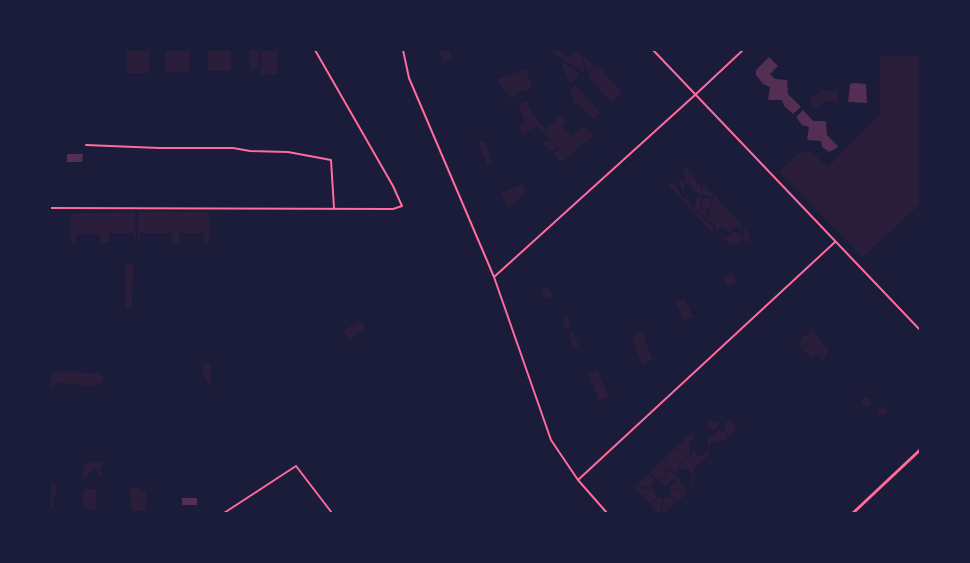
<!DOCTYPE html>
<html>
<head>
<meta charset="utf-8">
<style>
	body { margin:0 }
	#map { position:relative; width:970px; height:563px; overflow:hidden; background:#1b1b3a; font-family:"Source Serif 4",serif }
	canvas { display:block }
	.frame { position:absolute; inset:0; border:51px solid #1b1b3a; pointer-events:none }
</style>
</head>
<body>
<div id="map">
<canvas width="970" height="563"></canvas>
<div class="frame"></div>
</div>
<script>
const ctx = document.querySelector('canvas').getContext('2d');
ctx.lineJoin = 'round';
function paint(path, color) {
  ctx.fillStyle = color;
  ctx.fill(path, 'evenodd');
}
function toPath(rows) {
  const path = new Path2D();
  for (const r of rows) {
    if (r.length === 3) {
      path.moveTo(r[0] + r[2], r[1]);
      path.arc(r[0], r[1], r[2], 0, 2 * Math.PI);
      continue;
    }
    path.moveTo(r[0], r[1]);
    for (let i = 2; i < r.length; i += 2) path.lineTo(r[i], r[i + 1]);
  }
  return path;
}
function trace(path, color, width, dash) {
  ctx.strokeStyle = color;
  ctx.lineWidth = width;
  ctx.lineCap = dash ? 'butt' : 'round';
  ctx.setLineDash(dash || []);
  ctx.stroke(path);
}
paint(toPath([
	[127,50,149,50,149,73,127,73],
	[165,50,189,50,189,72,165,72],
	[208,50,231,50,231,71,208,71],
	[249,50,259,50,258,66,255,69,251,69,250,66],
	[261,50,277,50,277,74,261,74],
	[439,50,449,50,452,59,444,62],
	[549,50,562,50,566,57,579,52,586,74],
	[581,52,594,67,588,73],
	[880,56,920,56,920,204,863,257,779,172,801,151,812,153,828,167,880,113],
	[564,63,579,73,570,85,562,65],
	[598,65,622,93,611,103,587,75],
	[526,69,533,88,517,93,512,100,497,79],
	[575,85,600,112,592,119,578,103,575,105,570,90],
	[821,90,837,91,837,102,827,101,816,108,810,102,810,97,816,96],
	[527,101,533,115,546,129,560,116,566,122,562,126,572,137,584,126,593,135,568,158,537,126,534,129,532,128,523,136,519,127,525,122,518,105],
	[548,139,556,147,551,152,543,144],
	[482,141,485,142,492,162,491,164,487,164,478,142],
	[558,149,566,157,562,162,553,154],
	[688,167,690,181,690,172,701,187,702,195,692,190,690,181,690,186,686,183,683,172],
	[683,177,685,185,684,189,687,196,685,196,679,184],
	[673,181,683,198,688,199,693,210,712,225,715,236,669,186],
	[704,184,713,195,711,197,703,195,702,187],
	[519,185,523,185,523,189,527,193,508,207,501,193],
	[697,195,702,197,700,208,695,207],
	[714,195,743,226,742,229,736,227,729,232,719,227,718,231,714,226,716,225,714,222,715,224,707,219,708,215,712,218,709,213],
	[704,197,711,198,708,210,701,208],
	[693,207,708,211,706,218,694,209],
	[135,212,136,242,134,242,134,233,109,233,109,242,100,242,100,234,76,234,75,242,71,242,71,213],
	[138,212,209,212,209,242,204,242,204,233,179,233,179,242,172,242,172,233,140,233,140,242,138,242],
	[744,228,750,235,749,242,743,241],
	[734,231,741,236,742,241,740,243,732,244,722,239,722,237,727,238],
	[125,264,133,264,132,306,129,309,125,308],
	[733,273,736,283,727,286,723,277],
	[548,287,552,296,545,299,541,289],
	[685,299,693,317,684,321,676,302],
	[567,316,571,327,566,329,562,318],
	[360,320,366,329,349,340,343,331],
	[812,329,816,334,802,347,798,342],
	[573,331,579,346,573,348,568,333],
	[642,332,653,360,642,365,631,337],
	[816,335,825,345,811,358,802,348],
	[825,345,829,350,823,362,820,359,822,357,820,358,816,354],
	[209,362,211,363,211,386,209,386,201,370,203,364],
	[598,370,609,397,599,401,589,374],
	[50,372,98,373,103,376,103,381,96,386,58,383,50,389],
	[866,402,4.5],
	[882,411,4.5],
	[729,420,737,429,729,437,725,428,725,423],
	[708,421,718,423,718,428,714,431,708,427],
	[719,429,722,432,724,429,728,438,724,441,711,442,709,450,707,440],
	[691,433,694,438,691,443,689,441,690,454,679,465,677,472,666,469,667,456,675,448,679,451,676,448],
	[695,451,697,456,703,456,703,453,708,451,710,454,693,469,695,480,690,488,689,484,692,482,693,476,690,473,689,469,679,469,679,466],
	[666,457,665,478,658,480,650,472],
	[87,462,102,462,104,466,100,468,102,474,88,487,82,477,84,465],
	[94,469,100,475,88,486,83,480],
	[666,471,677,474,676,479,674,481,666,478],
	[649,473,654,479,651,485,653,487,635,487],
	[678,477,683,487,686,487,686,489,671,489,670,487],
	[663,479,668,479,671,480,668,485,663,486,658,482],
	[50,482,55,484,57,490,54,498,53,507,50,511],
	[130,487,139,488,146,492,146,506,145,511,133,511,130,506,131,495,129,490],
	[634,488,654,489,657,497,649,504],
	[86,489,96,489,97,495,95,510,88,510,82,503,83,492],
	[671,490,686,490,687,493,677,502,670,494],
	[658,497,663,499,660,513,657,513,650,505],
	[671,497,676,503,664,513,661,513,664,499]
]), '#2a1e3b');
paint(toPath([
	[769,57,778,66,770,74,775,79,787,80,788,94,801,107,793,114,784,106,782,100,768,100,770,87,763,84,756,75,756,70],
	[854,83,866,84,867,103,848,102,850,84],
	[803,110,813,121,826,121,827,135,838,146,835,149,829,152,822,147,821,141,807,140,809,127,802,125,796,117],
	[67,154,83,154,82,162,67,162],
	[182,498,197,498,197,505,182,505]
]), '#542f53');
trace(toPath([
	[403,50,409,78,494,277,551,440,578,480,607,513],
	[653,50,920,330],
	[86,145,159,148,233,148,250,151,288,152,331,160,334,208],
	[50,208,393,209,402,206,393,186,315,50],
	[494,277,695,95,743,50],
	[578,480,835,242],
	[224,513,296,466,332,513]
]), '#ff6b9d', 2);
trace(toPath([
	[853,513,920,450]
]), '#ff6b9d', 3);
</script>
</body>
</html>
